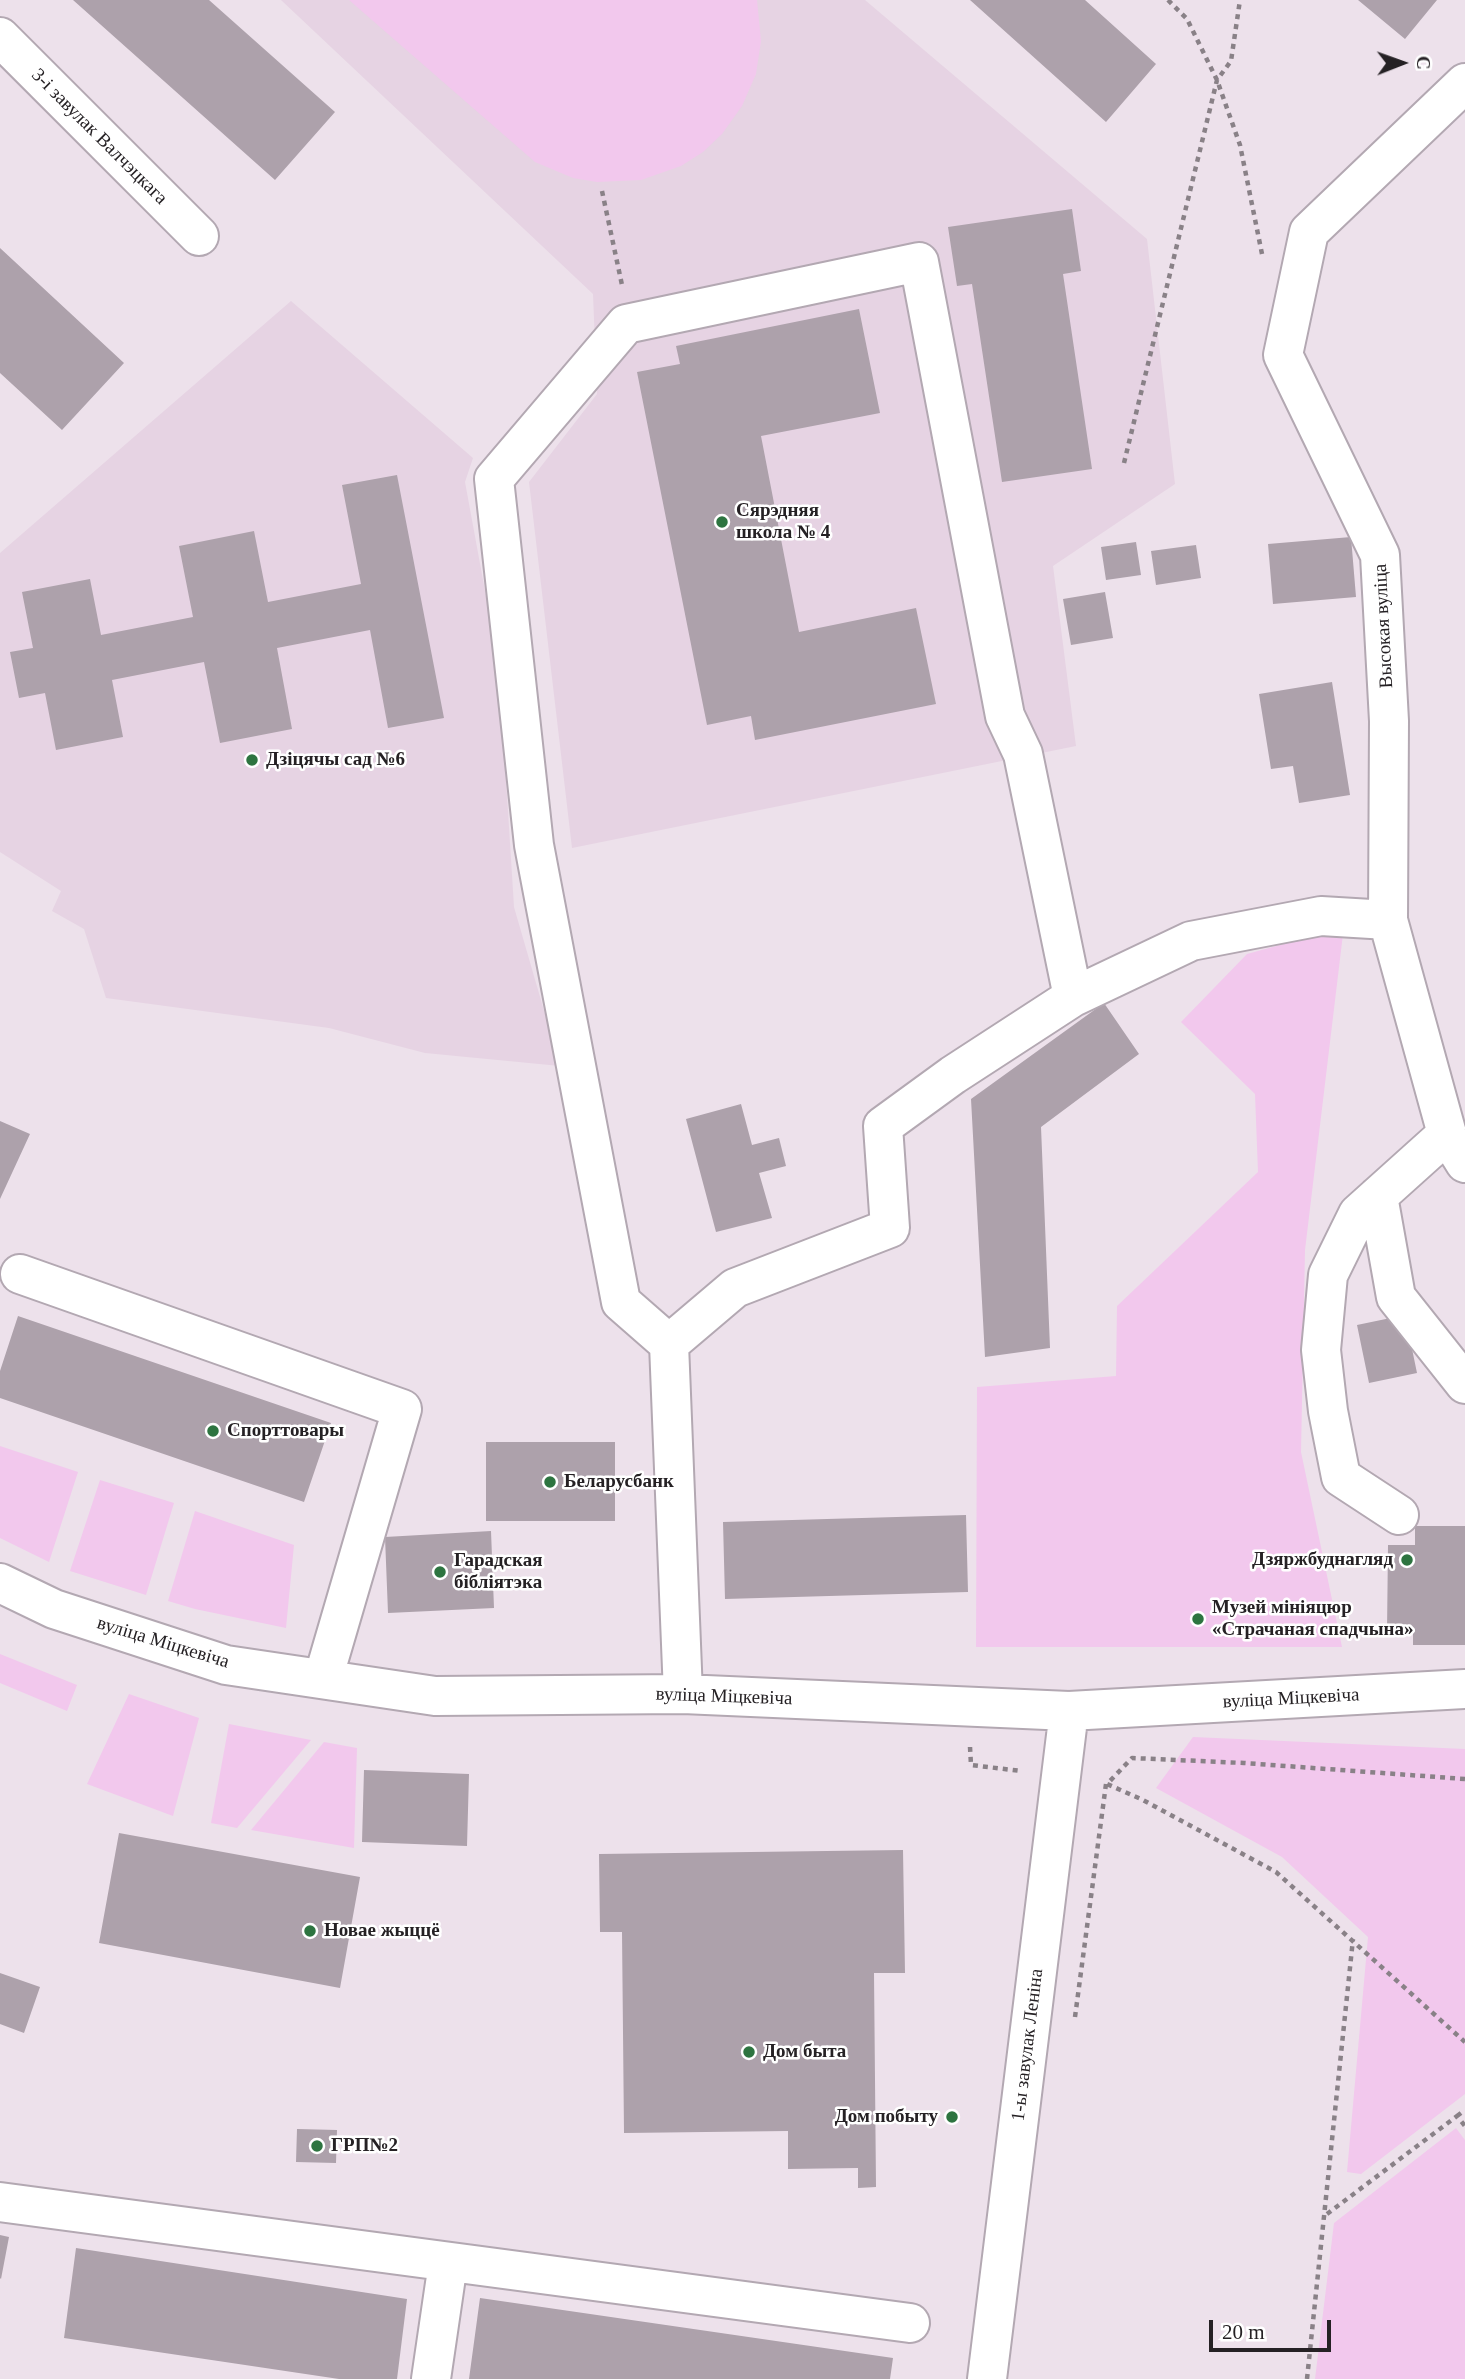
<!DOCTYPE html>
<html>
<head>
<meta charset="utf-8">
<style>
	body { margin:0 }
	#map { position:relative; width:1465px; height:2379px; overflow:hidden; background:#ede1eb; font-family:"Times New Roman",serif }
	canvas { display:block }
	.north { position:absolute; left:1367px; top:28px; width:70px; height:70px; -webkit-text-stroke:5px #fff; paint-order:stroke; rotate:89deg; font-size:19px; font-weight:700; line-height:28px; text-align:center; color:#252124 }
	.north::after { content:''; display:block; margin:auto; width:24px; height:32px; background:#252124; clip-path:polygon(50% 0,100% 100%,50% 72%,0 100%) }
	.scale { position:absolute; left:1209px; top:2320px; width:122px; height:32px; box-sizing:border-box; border:4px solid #252124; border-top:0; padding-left:9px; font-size:21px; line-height:24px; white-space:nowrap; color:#252124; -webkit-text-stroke:5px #fff; paint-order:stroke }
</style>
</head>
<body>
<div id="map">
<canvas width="1465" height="2379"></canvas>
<div class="north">С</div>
<div class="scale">20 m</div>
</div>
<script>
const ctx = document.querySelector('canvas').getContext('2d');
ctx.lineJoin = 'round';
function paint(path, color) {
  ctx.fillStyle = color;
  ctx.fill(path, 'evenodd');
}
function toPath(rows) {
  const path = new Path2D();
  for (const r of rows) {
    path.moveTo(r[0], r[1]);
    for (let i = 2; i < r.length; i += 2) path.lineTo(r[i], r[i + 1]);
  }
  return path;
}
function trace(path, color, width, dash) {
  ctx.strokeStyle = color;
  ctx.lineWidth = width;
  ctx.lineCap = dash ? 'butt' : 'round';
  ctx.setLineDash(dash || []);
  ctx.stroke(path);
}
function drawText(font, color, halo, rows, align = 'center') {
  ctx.font = font + ' "Times New Roman",serif';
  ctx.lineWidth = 5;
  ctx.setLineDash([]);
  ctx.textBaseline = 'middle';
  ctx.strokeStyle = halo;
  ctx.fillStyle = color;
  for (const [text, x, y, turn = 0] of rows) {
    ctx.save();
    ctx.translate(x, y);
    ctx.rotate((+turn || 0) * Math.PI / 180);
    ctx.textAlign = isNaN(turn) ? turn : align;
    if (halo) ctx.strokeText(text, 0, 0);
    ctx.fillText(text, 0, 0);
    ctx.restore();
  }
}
paint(toPath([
	[281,0,865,0,1147,239,1175,484,1053,566,1076,746,572,848,529,482,597,394,593,294],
	[291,301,473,458,465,482,499,667,514,907,560,1066,425,1053,329,1028,106,998,84,929,52,911,61,891,0,852,0,553]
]), '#e6d3e3');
paint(toPath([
	[349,0,757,0,761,41,756,74,742,106,722,134,703,152,681,166,641,180,597,182,573,178,535,162],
	[1320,934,1343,934,1305,1250,1301,1452,1342,1647,976,1647,977,1387,1116,1376,1117,1306,1258,1172,1255,1094,1181,1022,1247,954],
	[0,1446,78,1472,49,1562,0,1538],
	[100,1480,174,1503,146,1595,70,1571],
	[195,1511,294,1545,286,1628,195,1609,168,1601],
	[0,1654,77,1685,67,1711,0,1683],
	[129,1694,199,1718,173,1816,87,1784],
	[229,1724,311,1740,237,1828,211,1823],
	[1193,1737,1465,1749,1465,2094,1361,2174,1347,2172,1368,1937,1282,1857,1156,1788],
	[324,1742,357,1748,354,1848,251,1830],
	[1456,2128,1465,2140,1465,2379,1315,2379,1334,2223]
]), '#f2c8ed');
paint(toPath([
	[73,0,209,0,335,112,275,180],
	[970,0,1085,0,1156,64,1106,122],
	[1358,0,1437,0,1405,39],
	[1072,209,1081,271,1063,274,1092,469,1002,482,972,284,957,286,948,227],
	[0,248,124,363,62,430,0,373],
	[859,309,880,413,761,436,799,632,916,608,936,704,755,740,751,716,707,725,637,372,680,364,676,346],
	[397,475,444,718,388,728,370,630,277,648,292,729,220,743,204,662,112,680,123,737,56,750,45,693,19,698,10,652,33,648,22,592,90,579,101,635,193,617,179,546,254,531,268,602,361,584,342,485],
	[1351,537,1356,597,1273,604,1268,544],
	[1136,542,1141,575,1106,580,1101,547],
	[1196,545,1201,578,1156,585,1151,551],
	[1105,592,1113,638,1071,645,1063,599],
	[1332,682,1350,795,1299,803,1293,766,1271,769,1259,694],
	[1104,1003,1139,1054,1041,1127,1050,1348,985,1357,971,1099],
	[741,1104,752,1145,779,1138,786,1166,759,1173,772,1218,716,1232,686,1119],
	[0,1121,30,1134,0,1199],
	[1405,1315,1417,1373,1369,1383,1357,1325],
	[18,1316,331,1423,304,1502,0,1398,0,1371],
	[486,1442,615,1442,615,1521,486,1521],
	[966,1515,968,1592,725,1599,723,1522],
	[1415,1526,1465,1526,1465,1645,1413,1645,1413,1632,1387,1632,1388,1545,1415,1545],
	[491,1531,494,1608,388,1613,385,1537],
	[364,1770,469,1774,467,1846,362,1842],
	[119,1833,360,1877,340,1988,99,1943],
	[903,1850,905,1973,874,1973,876,2187,858,2188,858,2168,788,2169,788,2131,624,2133,622,1932,600,1932,599,1854],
	[0,1973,40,1987,24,2033,0,2024],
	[297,2129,337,2130,336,2163,296,2162],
	[0,2235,9,2237,1,2279,0,2278],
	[76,2248,407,2299,397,2379,339,2379,64,2338],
	[480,2298,893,2358,890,2379,469,2379]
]), '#ada1ab');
const minor = toPath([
	[0,37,199,236],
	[1465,83,1309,232,1283,355,1380,555,1389,721,1388,920,1447,1134,1465,1163],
	[1378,1196,1396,1297,1465,1384],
	[20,1274,402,1409,323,1679],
	[669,1344,735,1288,890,1228,883,1126,953,1075,1073,997],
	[1399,1515,1341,1477,1328,1411,1321,1350,1328,1275,1358,1214,1447,1134],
	[0,1583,54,1609,226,1665,435,1696,683,1694,1069,1711,1465,1689],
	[683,1694,669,1344,621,1302,534,845,494,479,626,324,919,262,1005,716,1023,754,1073,997,1191,941,1321,916,1388,920],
	[0,2202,910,2323],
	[431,2379,448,2263],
	[987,2379,1069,1711]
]);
trace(minor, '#b3a8b2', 42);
trace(toPath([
	[1168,0,1187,19,1217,80,1240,145,1262,254],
	[602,191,622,285],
	[1124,463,1217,80,1231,61,1240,0],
	[970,1747,971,1765,1021,1771],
	[1465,1779,1244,1763,1132,1758,1107,1784,1143,1800,1276,1872,1465,2042],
	[1075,2017,1106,1784],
	[1457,2116,1465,2110],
	[1327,2214,1457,2116,1465,2126],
	[1307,2379,1353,1939]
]), '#898187', 4.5, [5, 5]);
trace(minor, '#fff', 38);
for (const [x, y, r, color] of [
	[722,522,7,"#2d7440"],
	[252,760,7,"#2d7440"],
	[213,1431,7,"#2d7440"],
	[550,1482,7,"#2d7440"],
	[1407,1560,7,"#2d7440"],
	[440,1572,7,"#2d7440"],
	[1198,1619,7,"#2d7440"],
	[310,1931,7,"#2d7440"],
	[749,2052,7,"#2d7440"],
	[952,2117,7,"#2d7440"],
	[317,2146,7,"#2d7440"]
]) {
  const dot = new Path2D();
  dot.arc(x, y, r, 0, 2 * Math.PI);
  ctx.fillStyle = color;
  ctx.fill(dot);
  trace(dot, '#fff', 2.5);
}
drawText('19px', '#252124', '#fff', [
	["3-і завулак Валчэцкага",99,137,45],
	["Высокая вуліца",1384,626,-93],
	["вуліца Міцкевіча",163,1643,17],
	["вуліца Міцкевіча",724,1697,2],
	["вуліца Міцкевіча",1291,1699,-3],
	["1-ы завулак Леніна",1028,2045,-83]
]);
drawText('bold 19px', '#252124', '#fff', [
	["Сярэдняя",736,511],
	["школа № 4",736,533],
	["Дзіцячы сад №6",266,760],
	["Спорттовары",227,1431],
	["Беларусбанк",564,1482],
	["Дзяржбуднагляд",1393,1560,"right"],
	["Гарадская",454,1561],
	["бібліятэка",454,1583],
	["Музей мініяцюр",1212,1608],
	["«Страчаная спадчына»",1212,1630],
	["Новае жыццё",324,1931],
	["Дом быта",763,2052],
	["Дом побыту",938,2117,"right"],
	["ГРП№2",331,2146]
], 'left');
</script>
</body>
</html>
